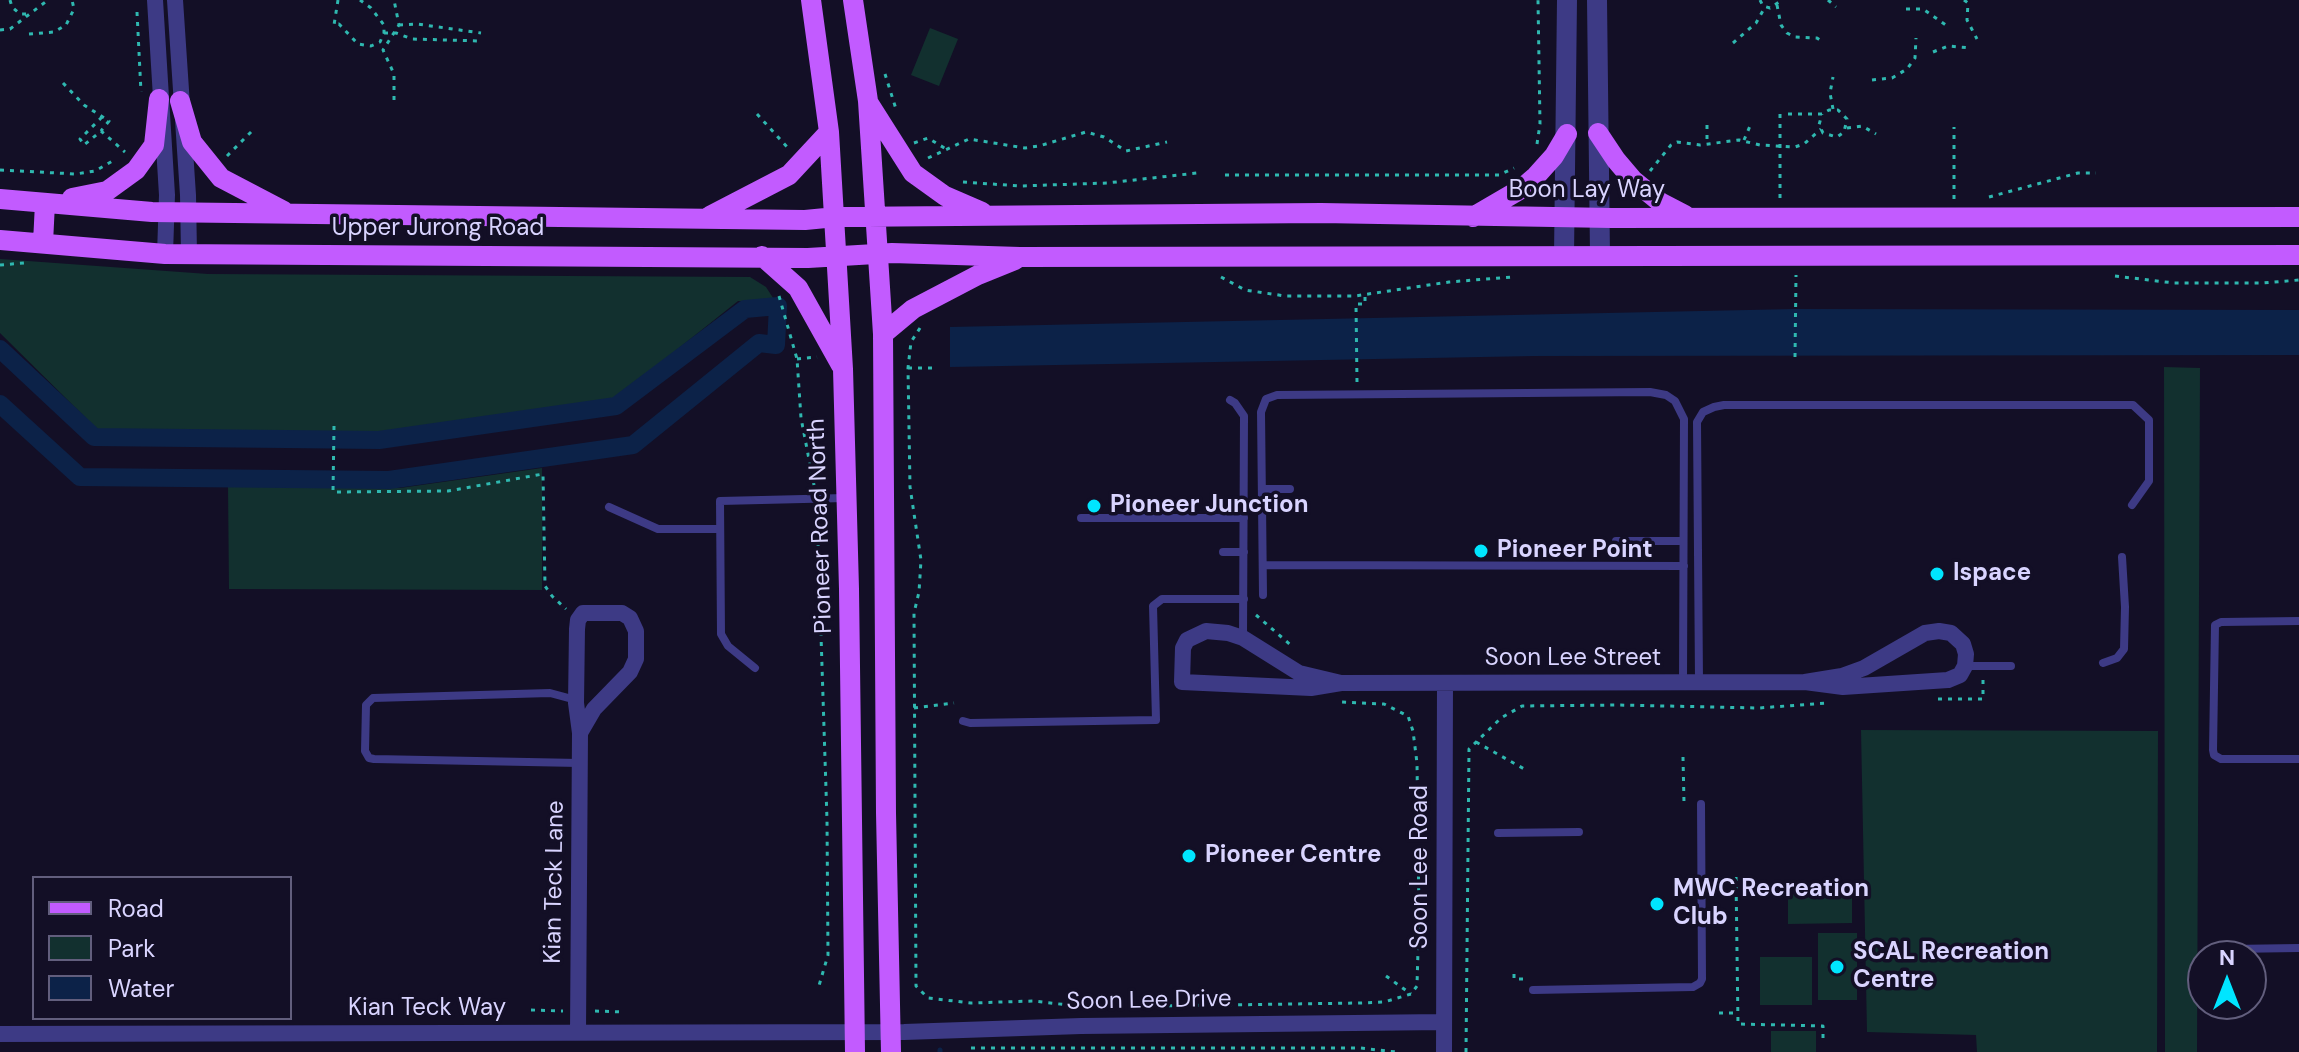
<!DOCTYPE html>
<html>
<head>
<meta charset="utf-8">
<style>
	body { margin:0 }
	#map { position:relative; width:2299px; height:1052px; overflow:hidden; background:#130f26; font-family:"DM Sans",sans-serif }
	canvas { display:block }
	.legend { position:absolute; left:32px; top:876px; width:260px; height:144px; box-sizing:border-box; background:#130f26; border:2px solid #625e7d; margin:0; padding:10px 14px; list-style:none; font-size:24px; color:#d9d4ff }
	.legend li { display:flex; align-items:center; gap:16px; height:40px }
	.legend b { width:40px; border:2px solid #625e7d }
	.north { position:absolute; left:2187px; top:940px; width:80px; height:80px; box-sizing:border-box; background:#130f26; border:2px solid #625e7d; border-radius:50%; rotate:0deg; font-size:22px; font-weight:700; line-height:32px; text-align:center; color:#d9d4ff }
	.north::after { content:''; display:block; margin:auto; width:28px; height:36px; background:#00e5ff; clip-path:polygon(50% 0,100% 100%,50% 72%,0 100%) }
</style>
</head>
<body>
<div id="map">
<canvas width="2299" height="1052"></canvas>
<ul class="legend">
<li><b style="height:10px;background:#c25bff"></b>Road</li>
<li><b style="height:22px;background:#12302f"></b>Park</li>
<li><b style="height:22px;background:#0c2248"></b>Water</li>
</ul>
<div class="north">N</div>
</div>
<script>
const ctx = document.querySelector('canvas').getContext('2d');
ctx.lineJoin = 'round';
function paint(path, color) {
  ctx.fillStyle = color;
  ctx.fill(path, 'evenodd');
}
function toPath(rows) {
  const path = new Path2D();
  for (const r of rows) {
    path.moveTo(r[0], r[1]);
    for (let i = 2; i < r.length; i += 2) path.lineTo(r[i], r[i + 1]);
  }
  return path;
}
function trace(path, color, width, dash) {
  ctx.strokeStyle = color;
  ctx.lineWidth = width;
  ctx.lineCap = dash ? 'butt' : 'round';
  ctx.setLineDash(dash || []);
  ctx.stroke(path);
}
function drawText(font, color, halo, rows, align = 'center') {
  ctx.font = font + ' "DM Sans",sans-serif';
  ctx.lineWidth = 7;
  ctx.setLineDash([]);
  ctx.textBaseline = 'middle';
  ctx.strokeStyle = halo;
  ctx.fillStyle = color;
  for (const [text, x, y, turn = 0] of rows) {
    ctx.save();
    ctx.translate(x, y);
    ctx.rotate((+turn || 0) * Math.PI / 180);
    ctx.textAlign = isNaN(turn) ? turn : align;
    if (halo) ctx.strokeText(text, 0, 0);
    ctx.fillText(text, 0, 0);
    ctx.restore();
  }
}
paint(toPath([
	[930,28,958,39,939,86,911,75],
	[0,259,208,274,750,277,766,287,777,304,738,301,615,399,371,434,98,430,0,333],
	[2164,367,2200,368,2197,1052,2165,1052],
	[542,468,542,590,229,589,228,486,400,488],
	[1861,730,2158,731,2157,1052,1977,1052,1976,1035,1867,1032],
	[1788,882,1852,882,1852,923,1788,924],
	[1818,933,1857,933,1857,1000,1818,1000],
	[1760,957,1812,957,1812,1005,1760,1005],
	[1771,1031,1816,1031,1816,1052,1771,1052]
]), '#12302f');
paint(toPath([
	[1795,309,2299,310,2299,355,1535,356,950,367,950,327]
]), '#0c2248');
trace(toPath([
	[940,1050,940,1052]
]), '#0c2248', 5);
trace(toPath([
	[0,349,94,437,379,440,616,406,745,309,778,306,776,345,759,343,633,445,389,480,80,477,0,404]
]), '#0c2248', 18);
trace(toPath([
	[10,0,12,7,20,14,29,14],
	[338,0,334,25,339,24,358,44,371,46,380,42,384,33,384,25,371,8,360,0],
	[1760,0,1763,6,1770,8,1782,0],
	[1828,0,1836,7],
	[1964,0,1968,3,1967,20,1977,39],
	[1777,5,1781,25,1787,33,1795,37,1817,38,1823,42],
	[1906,9,1923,9,1950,28],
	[137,12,141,92],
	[399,25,417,24,481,33],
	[0,30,10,29,48,0],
	[384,33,396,33,412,39,481,41],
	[29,34,54,32,66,25,74,9,72,0],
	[1733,43,1756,23,1765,7],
	[1933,52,1948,46,1970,48],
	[885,74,896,109],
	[1872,80,1892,78,1907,69,1915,58,1916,38],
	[63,83,84,105,109,121,101,131],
	[394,100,394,74,383,50,399,25,394,0],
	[1833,109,1830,93,1833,77],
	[757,114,788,148],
	[1780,114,1780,198],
	[1788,114,1822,114,1829,110,1838,110,1847,119,1844,132,1837,137,1823,133,1819,125,1822,114],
	[102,117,80,139,84,145,101,131,125,152],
	[1707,125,1707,145],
	[1847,128,1862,126,1876,134],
	[1744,140,1750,126],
	[914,143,928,138,946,149],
	[1537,144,1540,124,1538,0],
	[227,156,255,128],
	[928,158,969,139,1025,148,1039,146,1086,132,1104,137,1126,151,1167,142],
	[0,170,76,174,95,171,116,159],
	[1650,171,1671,145,1677,142,1700,145,1739,140,1760,145,1795,147,1804,144,1821,129],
	[1225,175,1499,175,1514,168],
	[963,182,1020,186,1107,183,1197,173],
	[1989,197,2078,173,2096,173],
	[1954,199,1954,127],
	[0,265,24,263],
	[2115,276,2174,283,2263,283,2299,280],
	[1221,277,1245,290,1285,296,1355,296,1449,282,1512,277],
	[779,296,797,359,801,418,814,485],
	[920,328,911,342,908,368,910,487,921,560,919,592,914,613,916,986,928,998,971,1003,1033,1001,1077,1006,1154,1006,1360,1003,1384,1002,1411,994,1417,986,1419,915,1417,763,1413,731,1408,716,1384,704,1341,702],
	[1795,357,1796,275],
	[797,359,817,357],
	[908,368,937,368],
	[1357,382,1356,304,1365,304,1365,295],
	[334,426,333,492,448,491,543,474,545,586,552,596,566,609],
	[817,512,827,820,828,955,818,989],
	[1256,615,1293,647],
	[1938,699,1983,699,1983,680],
	[914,708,954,703],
	[1476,742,1526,770],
	[1683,757,1684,803],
	[1736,877,1738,1024,1823,1026,1823,1043],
	[1514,974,1514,979,1525,979],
	[1386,976,1411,994],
	[531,1010,563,1011],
	[595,1011,623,1012],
	[1719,1013,1738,1013],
	[971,1048,1360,1048,1396,1052],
	[1466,1052,1469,749,1501,718,1522,706,1618,705,1759,708,1826,703]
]), '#2fb8b0', 3, [4, 6]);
trace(toPath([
	[1230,400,1235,403,1244,416,1243,637],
	[1263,489,1290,489],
	[609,507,658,529,720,529],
	[1081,518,1244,518],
	[1616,541,1683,541],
	[1223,552,1244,552],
	[1264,565,1684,566],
	[1263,595,1261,412,1266,399,1277,395,1650,392,1666,395,1675,401,1684,419,1683,682],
	[2299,621,2221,622,2215,625,2213,750,2214,755,2221,759,2299,759],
	[2103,663,2117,658,2124,649,2125,607,2122,557],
	[1966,666,2011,666],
	[755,668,728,646,721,634,720,501,845,498],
	[1699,682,1697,422,1703,412,1714,407,1724,405,2133,405,2149,420,2149,481,2132,505],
	[576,700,550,693,373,698,366,705,365,751,369,758,374,759,579,763],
	[963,721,970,723,1156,720,1153,606,1162,599,1244,599],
	[1498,833,1579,832],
	[2230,949,2299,948],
	[1533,990,1693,987,1700,983,1702,979,1701,804]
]), '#3d3a85', 8);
trace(toPath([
	[155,0,167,195,165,254],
	[175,0,188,195,189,254],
	[1341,683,1299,673,1243,638,1228,633,1206,631,1187,640,1183,648,1182,682,1311,688,1341,683,1805,682,1843,687,1948,680,1960,675,1965,666,1966,654,1963,644,1951,633,1939,631,1925,633,1864,668,1842,676,1805,682],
	[578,1032,580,733,576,703,577,629,578,620,583,613,622,613,630,618,636,631,636,659,630,672,594,709,580,733],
	[0,1034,904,1032,1081,1026,1444,1022],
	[1444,1052,1445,683]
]), '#3d3a85', 16);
trace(toPath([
	[1597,0,1600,255],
	[1564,256,1567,0]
]), '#3d3a85', 20);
trace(toPath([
	[811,0,829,132,843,369,849,589,855,1052],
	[853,0,868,101,883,334,886,813,891,1052],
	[180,101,192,142,221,178,284,211],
	[868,102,913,173,945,196,982,212],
	[1598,133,1616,160,1633,180,1660,202,1685,215],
	[72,198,107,191,136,170,154,145,159,99],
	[0,199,152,212,805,220,836,217,1321,213,1612,218,2299,217],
	[710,216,789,175,829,132],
	[1473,217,1521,189,1536,176,1554,156,1567,134],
	[0,240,165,254,808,258,892,253,1020,257,2299,255],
	[43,243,45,203],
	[762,256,798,288,841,365],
	[883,334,913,309,978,275,1015,260]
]), '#c25bff', 20);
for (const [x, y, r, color] of [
	[1094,506,8,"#00e5ff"],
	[1481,551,8,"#00e5ff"],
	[1937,574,8,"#00e5ff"],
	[1189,856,8,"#00e5ff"],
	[1657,904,8,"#00e5ff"],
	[1837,967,8,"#00e5ff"]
]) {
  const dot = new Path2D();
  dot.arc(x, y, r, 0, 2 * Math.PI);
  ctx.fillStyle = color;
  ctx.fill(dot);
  trace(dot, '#130f26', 3);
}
drawText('24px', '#d9d4ff', '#130f26', [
	["Boon Lay Way",1587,191],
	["Upper Jurong Road",438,229],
	["Pioneer Road North",821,526,-92],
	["Soon Lee Street",1573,659],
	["Soon Lee Road",1421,867,-90],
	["Kian Teck Lane",555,882,-89],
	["Soon Lee Drive",1149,1001,-1],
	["Kian Teck Way",427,1009]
]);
drawText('bold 24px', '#d9d4ff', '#130f26', [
	["Pioneer Junction",1110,506],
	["Pioneer Point",1497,551],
	["Ispace",1953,574],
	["Pioneer Centre",1205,856],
	["MWC Recreation",1673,890],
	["Club",1673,918],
	["SCAL Recreation",1853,953],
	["Centre",1853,981]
], 'left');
</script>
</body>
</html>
